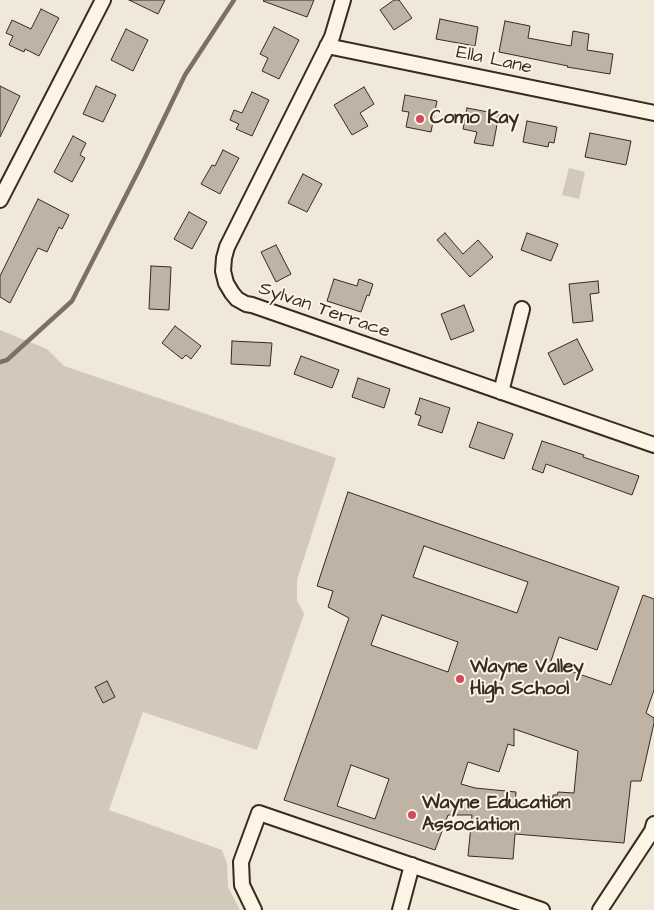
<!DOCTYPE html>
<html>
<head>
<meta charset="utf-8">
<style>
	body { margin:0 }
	canvas { display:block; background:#f0e9d9 }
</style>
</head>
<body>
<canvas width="654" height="910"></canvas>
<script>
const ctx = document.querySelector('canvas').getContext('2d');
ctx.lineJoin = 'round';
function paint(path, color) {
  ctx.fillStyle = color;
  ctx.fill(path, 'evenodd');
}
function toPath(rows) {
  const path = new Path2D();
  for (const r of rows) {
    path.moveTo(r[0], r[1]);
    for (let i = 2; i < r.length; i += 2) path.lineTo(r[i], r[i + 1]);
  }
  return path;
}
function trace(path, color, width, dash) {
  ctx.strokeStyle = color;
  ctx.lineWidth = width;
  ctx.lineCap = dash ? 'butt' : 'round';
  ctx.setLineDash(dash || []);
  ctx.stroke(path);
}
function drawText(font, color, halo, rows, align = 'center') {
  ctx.font = font + ' "Architects Daughter",sans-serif';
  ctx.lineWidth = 4;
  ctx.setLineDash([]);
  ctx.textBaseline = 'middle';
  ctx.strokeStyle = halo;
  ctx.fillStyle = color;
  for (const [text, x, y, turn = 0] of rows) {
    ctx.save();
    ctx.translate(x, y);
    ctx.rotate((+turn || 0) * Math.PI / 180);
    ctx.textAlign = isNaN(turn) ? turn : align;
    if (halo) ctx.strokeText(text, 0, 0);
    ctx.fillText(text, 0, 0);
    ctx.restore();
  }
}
paint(toPath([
	[569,168,585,172,579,199,562,195],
	[0,330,47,349,64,366,336,458,297,580,297,600,304,614,257,750,143,712,109,810,222,850,227,864,228,887,240,910,0,910]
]), '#d2c9ba');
trace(toPath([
	[0,362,7,360,72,301,141,166,185,75,234,0]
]), '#7e7163', 4.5);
const building = toPath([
	[129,0,165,0,158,14,129,0],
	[264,0,314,0,307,17,263,1,264,0],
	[394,0,399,0,412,18,394,30,380,10,394,0],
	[41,9,59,18,39,56,25,49,24,52,9,45,13,36,6,33,12,20,31,29,41,9],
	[440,19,478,27,475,46,436,39,440,19],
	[505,21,530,26,528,38,571,46,573,31,589,34,587,50,613,54,610,74,567,67,568,66,499,52,505,21],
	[274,27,299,40,279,79,262,71,268,58,260,54,274,27],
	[126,29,148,40,133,71,111,60,126,29],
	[0,86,20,96,0,137,0,86],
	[96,86,116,95,103,122,83,114,96,86],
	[364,87,374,104,360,113,368,126,352,135,334,105,364,87],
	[252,92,269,100,252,136,236,129,239,124,230,120,234,110,242,113,252,92],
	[405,95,437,101,431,132,406,127,409,112,402,111,405,95],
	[467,108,499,114,493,146,474,143,477,132,463,129,467,108],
	[527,121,557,127,554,143,549,142,548,147,523,142,527,121],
	[590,133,631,141,626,165,585,157,590,133],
	[73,136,86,143,80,155,85,158,72,182,54,172,73,136],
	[223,150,239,158,220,194,201,184,212,165,215,166,223,150],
	[303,174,322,184,307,212,288,203,303,174],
	[38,199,69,215,62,229,59,227,47,252,38,248,10,303,0,297,0,276,38,199],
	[189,212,207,222,192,249,174,239,189,212],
	[445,233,463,254,478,240,493,257,470,277,437,240,445,233],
	[527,233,558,244,551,261,521,250,527,233],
	[276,245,291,274,276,282,261,252,276,245],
	[151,266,171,267,169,310,149,309,151,266],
	[334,279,357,286,359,279,373,284,369,296,367,295,361,312,327,301,334,279],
	[598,281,599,293,590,294,593,321,573,323,569,284,598,281],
	[464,305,474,331,451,340,441,314,464,305],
	[175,326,201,346,191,359,186,355,182,359,162,343,175,326],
	[577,339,593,370,564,385,548,353,577,339],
	[232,341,272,343,270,366,231,364,232,341],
	[301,356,339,370,332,388,294,374,301,356],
	[358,378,390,389,384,408,352,397,358,378],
	[420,398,450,408,442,433,418,425,421,416,415,414,420,398],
	[478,422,513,434,504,459,469,447,478,422],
	[542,441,584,455,583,457,639,476,632,495,546,464,543,473,532,469,542,441],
	[348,492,619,587,597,650,559,637,550,664,611,685,643,595,654,599,654,690,646,713,654,718,654,723,641,781,631,781,624,843,515,834,513,859,468,856,472,815,448,815,435,850,284,800,349,618,328,607,333,591,317,586,348,492],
	[424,546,528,582,517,613,413,577,424,546],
	[382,615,458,642,448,672,371,645,382,615],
	[514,729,578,751,574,793,558,792,557,795,553,795,552,806,515,803,516,792,475,788,461,784,468,762,499,772,508,744,514,746,514,729],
	[351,765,389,779,375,819,337,806,351,765],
	[107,681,115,697,103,703,95,687,107,681]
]);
paint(building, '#beb3a4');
trace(building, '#3b2a1e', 1);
const minor = toPath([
	[343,0,332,37,227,247,224,258,223,271,226,283,232,293,237,299,246,304,252,305,654,445],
	[327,46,654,113],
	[0,200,103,0],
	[501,392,522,309],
	[254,910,242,885,241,862,259,813,542,910],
	[400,910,412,865],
	[600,910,652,831,654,824]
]);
trace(minor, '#3b2a1e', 18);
trace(minor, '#fcf5e5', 14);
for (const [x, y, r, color] of [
	[420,119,5,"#d1495b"],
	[460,679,5,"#d1495b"],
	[412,815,5,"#d1495b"]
]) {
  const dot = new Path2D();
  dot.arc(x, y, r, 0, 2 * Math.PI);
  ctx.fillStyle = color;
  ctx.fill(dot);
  trace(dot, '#fcf5e5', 2);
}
drawText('19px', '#3b2a1e', '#fcf5e5', [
	["Ella Lane",494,61,12],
	["Sylvan Terrace",324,311,19]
]);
drawText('bold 19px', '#3b2a1e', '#fcf5e5', [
	["Como Kay",430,119],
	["Wayne Valley",470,668],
	["High School",470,690],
	["Wayne Education",422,804],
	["Association",422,826]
], 'left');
</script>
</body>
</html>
